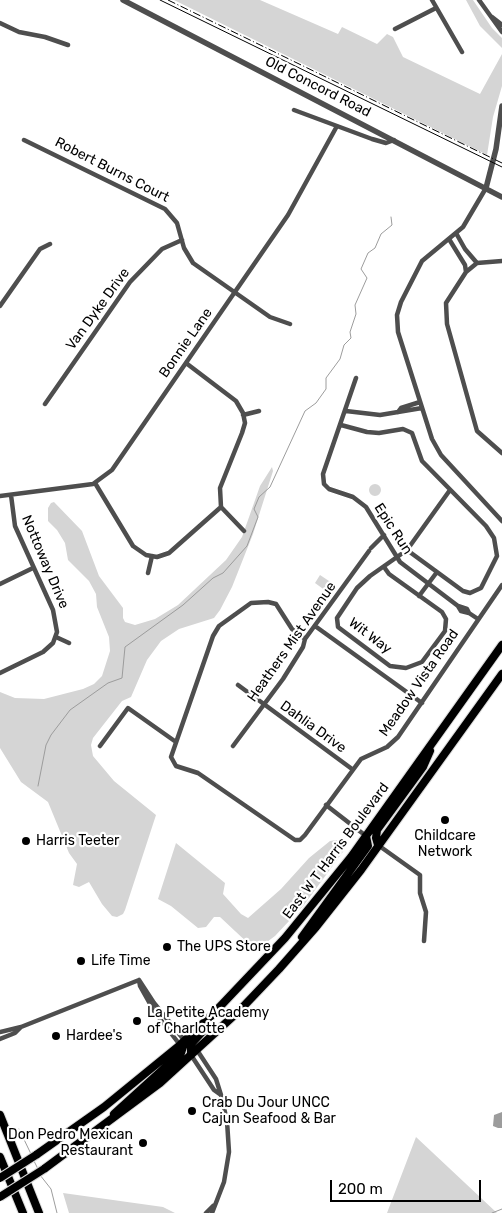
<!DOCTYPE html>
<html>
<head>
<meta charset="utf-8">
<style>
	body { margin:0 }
	#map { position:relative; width:502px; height:1213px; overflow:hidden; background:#fff; font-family:Rubik,sans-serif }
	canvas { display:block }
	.scale { position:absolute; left:330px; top:1180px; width:151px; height:22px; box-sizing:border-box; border:2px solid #000; border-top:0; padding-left:6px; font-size:15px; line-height:18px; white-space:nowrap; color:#000; -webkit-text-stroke:4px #fff; paint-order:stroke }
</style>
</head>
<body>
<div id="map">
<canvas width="502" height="1213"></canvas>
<div class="scale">200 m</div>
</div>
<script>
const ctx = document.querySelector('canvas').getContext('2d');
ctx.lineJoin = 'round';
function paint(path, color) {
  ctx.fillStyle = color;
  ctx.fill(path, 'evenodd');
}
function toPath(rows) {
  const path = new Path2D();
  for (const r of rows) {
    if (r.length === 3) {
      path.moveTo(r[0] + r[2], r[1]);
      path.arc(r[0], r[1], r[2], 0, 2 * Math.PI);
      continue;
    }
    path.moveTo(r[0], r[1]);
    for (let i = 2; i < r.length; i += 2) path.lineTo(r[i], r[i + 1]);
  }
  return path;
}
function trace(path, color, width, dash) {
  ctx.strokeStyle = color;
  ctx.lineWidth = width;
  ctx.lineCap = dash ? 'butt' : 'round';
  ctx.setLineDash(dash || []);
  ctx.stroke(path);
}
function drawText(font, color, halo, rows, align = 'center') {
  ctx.font = font + ' Rubik,sans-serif';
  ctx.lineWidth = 4.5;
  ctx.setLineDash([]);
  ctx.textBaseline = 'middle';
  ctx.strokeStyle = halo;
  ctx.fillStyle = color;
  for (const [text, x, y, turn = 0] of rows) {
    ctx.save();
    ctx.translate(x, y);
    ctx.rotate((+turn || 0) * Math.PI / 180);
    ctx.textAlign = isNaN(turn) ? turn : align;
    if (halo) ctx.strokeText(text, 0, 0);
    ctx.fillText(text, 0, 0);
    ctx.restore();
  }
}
paint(toPath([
	[174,0,260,0,338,34,342,27,377,44,387,34,393,37,403,57,480,94,502,54,502,86,493,117,487,155],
	[466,0,473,0,492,28,502,38,502,48,480,26],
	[272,467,273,471,253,534,232,587,220,610,214,618,179,629,161,641,147,660,131,697,122,701,93,738,91,745,93,756,114,781,156,815,125,910,123,914,117,917,112,916,102,904,89,882,79,887,73,885,77,864,69,853,48,802,21,782,0,748,0,692,15,698,44,699,83,689,94,684,102,676,110,651,109,637,97,607,96,594,89,581,68,560,65,543,57,530,48,521,48,508,51,503,54,502,82,531,99,576,123,608,123,618,125,622,135,625,155,619,178,605,226,560,242,537,260,486],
	[375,490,6],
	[320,575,332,583,326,591,315,583],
	[336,840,343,843,345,849,304,905,275,936,260,947,251,946,220,917,214,917,206,927,198,928,171,906,158,899,176,843,225,883,223,894,241,914,248,918,281,889,309,858,330,841],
	[416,1137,497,1213,387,1213],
	[63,1193,163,1207,175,1213,69,1213]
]), '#d5d5d5');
paint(toPath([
	[502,1112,502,1128,498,1128,493,1126,494,1115]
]), '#9c9c9c');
trace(toPath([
	[38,786,46,745,51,735,70,710,108,683,122,678,125,647,183,605,213,578,223,573,247,546,258,517,254,509,259,497,270,487,305,411,316,403,326,389,326,378,340,359,344,345,351,338,350,332,356,314,355,305,367,278,361,269,368,253,375,248,381,234,392,225,391,217],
	[19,1129,31,1154],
	[33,1159,38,1169],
	[40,1175,51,1189,57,1213],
	[492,1213,502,1209]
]), '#9c9c9c', 1);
const primary = toPath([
	[378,845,376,838,377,830,423,767,430,751],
	[302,937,368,846,366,836],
	[191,1055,191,1044,203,1031],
	[114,1114,181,1053,185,1041],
	[0,1115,39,1213],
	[36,1155,104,1107,180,1045,211,1016,285,938,351,857,502,645],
	[0,1157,23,1213],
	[44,1169,160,1083,240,1010,279,969,316,927,361,870,502,674]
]);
trace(primary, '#dbdbdb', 10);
trace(toPath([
	[432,0,462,52],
	[479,0,502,32],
	[492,17,502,25],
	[0,23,19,32,45,37,68,45],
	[395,29,436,8],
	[294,110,372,139,386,143,394,140],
	[24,140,165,209,177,223,184,248,193,263,270,317,290,324],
	[486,188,463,227,422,261,401,302,397,315,398,332,432,439,441,455,502,521],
	[456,233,465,249,477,263,502,261],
	[449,239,465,265,466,272,446,303,447,324,477,431,502,453],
	[466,272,477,263],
	[0,306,40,249,50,244],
	[186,363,236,401,243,413,245,423,242,433,220,488,221,507,244,531],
	[356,378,323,474,324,484,329,489,353,497,366,507,400,562,458,606,461,611,469,613],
	[45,404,130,282,162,249,182,240],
	[346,411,380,415,422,408],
	[398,412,401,408,420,402],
	[243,415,259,411],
	[341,425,367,432,379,433,403,429,412,433,422,461,486,526,494,538,497,556,481,588,470,593,463,591,407,550],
	[95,483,133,546,146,555,157,557,169,553,221,507],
	[0,496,93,484,112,470,288,215,337,126],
	[371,548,384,535],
	[384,567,389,574,442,612,446,619,445,631,422,662,406,668,390,666,338,627,337,618,357,588,370,576,407,550,450,490],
	[148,573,152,556],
	[0,584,33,568],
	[419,596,437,572],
	[458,606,467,609,469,613,478,619],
	[315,626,422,703],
	[56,637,69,643],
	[305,639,292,629,276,604,268,602,251,603,219,626,213,636,171,757,176,766,198,773,295,840,300,840,305,835,361,759,387,747,398,737,502,585],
	[0,673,43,652,53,643,57,632,53,610,15,526,11,495],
	[238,685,352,769],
	[100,746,128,708,176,742],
	[233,746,283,679,303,647,305,639,369,551],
	[326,805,366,836],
	[378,845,420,875,420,893,426,912,424,941],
	[21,1027,139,980],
	[0,1032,21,1027,15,1033,0,1039],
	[180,1045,154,1011,140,986,139,980,154,1003,185,1041],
	[191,1055,214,1090,221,1095,216,1079,197,1050],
	[206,1213,213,1206],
	[212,1213,224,1182,229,1152,227,1121,221,1095]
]), '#4e4e4e', 4.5);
trace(toPath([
	[123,0,502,197],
	[486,188,496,149,502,106]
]), '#4e4e4e', 5.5);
trace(primary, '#000', 8);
trace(toPath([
	[160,0,502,167]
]), '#000', 1);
trace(toPath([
	[168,0,502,163]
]), '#000', 1, [8, 2.5, 1, 2.5]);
const primaryBridge = toPath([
	[0,1178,36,1155],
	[0,1197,44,1169]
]);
trace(primaryBridge, '#dbdbdb', 10, []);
trace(primaryBridge, '#000', 8);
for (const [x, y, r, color] of [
	[445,820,5,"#000"],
	[26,841,5,"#000"],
	[167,947,5,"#000"],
	[81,961,5,"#000"],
	[137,1021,5,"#000"],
	[56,1036,5,"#000"],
	[192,1111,5,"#000"],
	[143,1143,5,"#000"]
]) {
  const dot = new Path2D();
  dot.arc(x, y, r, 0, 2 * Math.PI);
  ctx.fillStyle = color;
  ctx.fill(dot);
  trace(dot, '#fff', 2);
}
drawText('14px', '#000', '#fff', [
	["Old Concord Road",318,87,27],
	["Robert Burns Court",112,170,27],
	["Van Dyke Drive",98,309,-54],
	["Bonnie Lane",186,343,-55],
	["Epic Run",393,529,57],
	["Nottoway Drive",45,562,67],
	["Wit Way",370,636,37],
	["Heathers Mist Avenue",292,642,-55],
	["Meadow Vista Road",419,683,-55],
	["Dahlia Drive",313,727,36],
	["East W T Harris Boulevard",336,851,-53]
]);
drawText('14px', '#000', '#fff', [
	["Childcare",445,836,"center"],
	["Network",445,852,"center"],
	["Harris Teeter",36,841],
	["The UPS Store",177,947],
	["Life Time",91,961],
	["La Petite Academy",147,1013],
	["of Charlotte",147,1029],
	["Hardee's",66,1036],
	["Crab Du Jour UNCC",202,1103],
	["Cajun Seafood & Bar",202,1119],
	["Don Pedro Mexican",133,1135,"right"],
	["Restaurant",133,1151,"right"]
], 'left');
</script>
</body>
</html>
